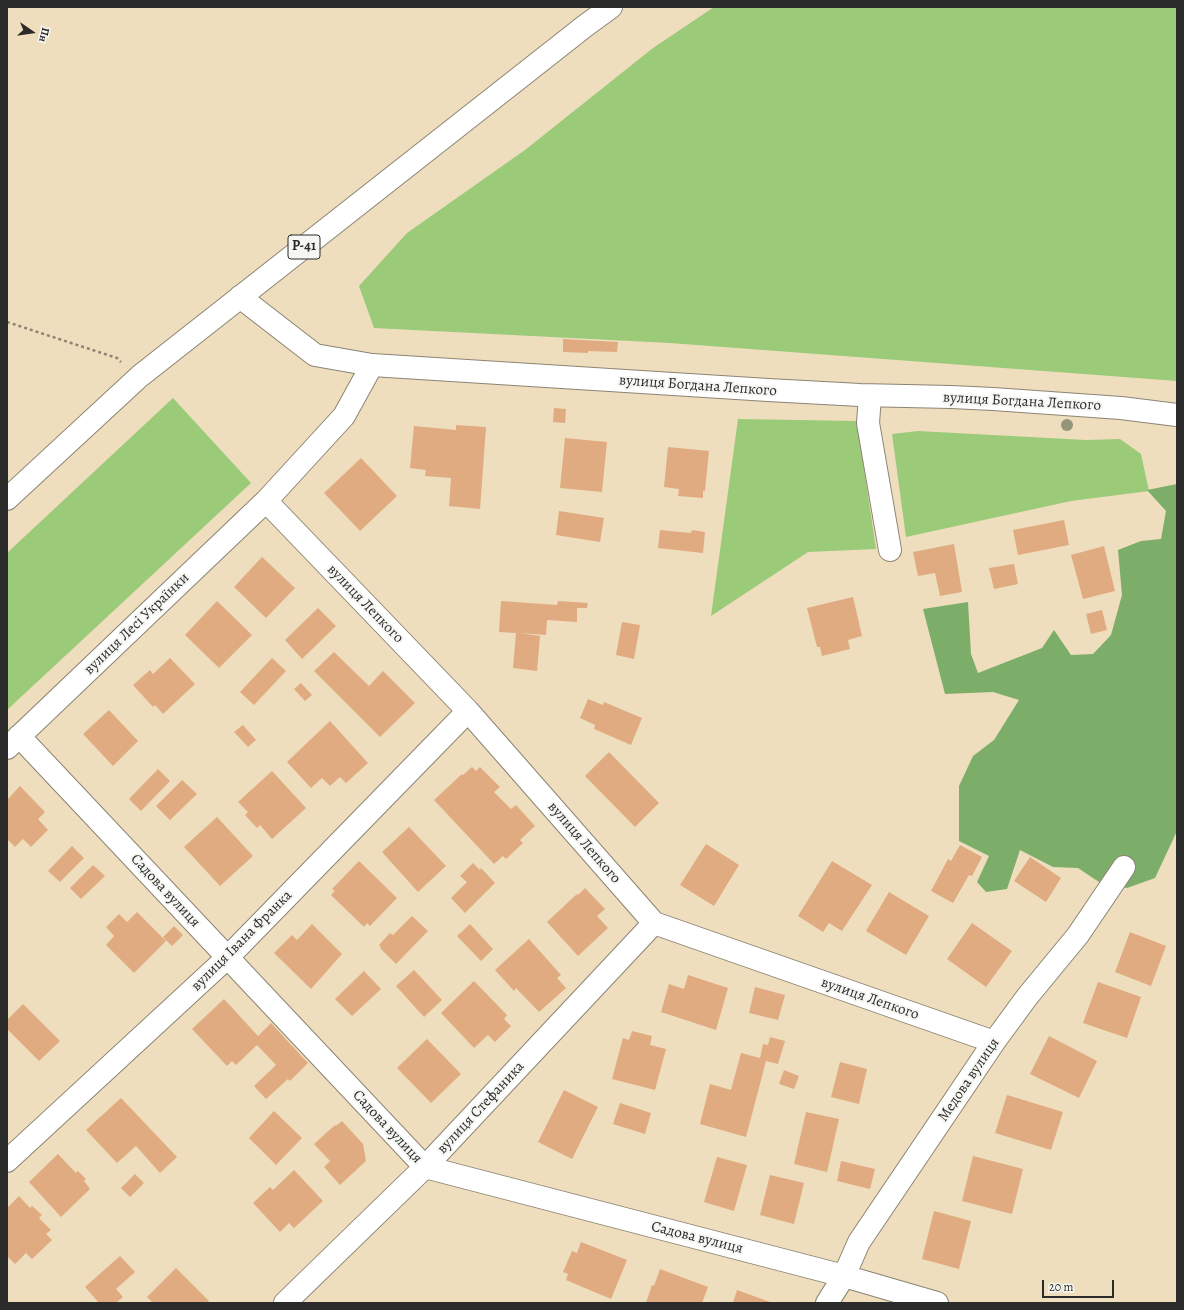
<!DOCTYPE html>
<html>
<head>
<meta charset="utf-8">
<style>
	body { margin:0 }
	#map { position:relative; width:1184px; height:1310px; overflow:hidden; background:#eedebd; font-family:Alegreya,serif }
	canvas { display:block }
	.frame { position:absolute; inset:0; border:8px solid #2b2b2b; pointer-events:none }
	.north { position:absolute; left:12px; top:12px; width:40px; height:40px; -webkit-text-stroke:3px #f6f6f2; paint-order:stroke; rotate:103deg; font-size:11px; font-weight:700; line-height:16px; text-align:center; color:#2b2b2b }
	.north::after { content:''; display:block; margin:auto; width:14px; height:18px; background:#2b2b2b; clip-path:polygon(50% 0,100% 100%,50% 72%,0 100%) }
	.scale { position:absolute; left:1042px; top:1280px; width:72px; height:18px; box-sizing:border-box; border:2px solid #2b2b2b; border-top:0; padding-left:5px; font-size:12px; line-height:14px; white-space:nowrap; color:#2b2b2b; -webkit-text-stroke:3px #f6f6f2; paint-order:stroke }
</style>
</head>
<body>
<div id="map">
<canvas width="1184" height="1310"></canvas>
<div class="frame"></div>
<div class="north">Пн</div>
<div class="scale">20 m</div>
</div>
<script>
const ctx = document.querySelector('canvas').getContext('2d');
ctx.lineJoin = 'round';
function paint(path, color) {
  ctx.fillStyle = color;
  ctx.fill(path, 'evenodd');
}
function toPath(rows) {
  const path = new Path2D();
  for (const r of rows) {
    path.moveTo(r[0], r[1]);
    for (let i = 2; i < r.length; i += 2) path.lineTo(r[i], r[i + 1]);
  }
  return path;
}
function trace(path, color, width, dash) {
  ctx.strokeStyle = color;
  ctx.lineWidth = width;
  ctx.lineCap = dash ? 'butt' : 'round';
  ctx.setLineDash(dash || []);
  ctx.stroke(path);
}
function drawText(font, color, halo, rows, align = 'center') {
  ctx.font = font + ' Alegreya,serif';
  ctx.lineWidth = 4;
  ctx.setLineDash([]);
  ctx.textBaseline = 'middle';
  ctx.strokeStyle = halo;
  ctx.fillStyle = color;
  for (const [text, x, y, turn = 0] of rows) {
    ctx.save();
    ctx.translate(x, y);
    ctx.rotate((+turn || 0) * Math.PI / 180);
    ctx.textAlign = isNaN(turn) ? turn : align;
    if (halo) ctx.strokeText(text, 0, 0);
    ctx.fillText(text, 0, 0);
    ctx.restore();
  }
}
paint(toPath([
	[714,7,1177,7,1177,381,670,343,374,328,359,286,407,233,525,150,653,48],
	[173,398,251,483,7,710,7,553],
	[738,419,857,421,876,549,808,552,711,616],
	[918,431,1086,440,1120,439,1141,454,1149,491,1071,501,906,537,892,434]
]), '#9bca79');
paint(toPath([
	[1177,484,1177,831,1155,878,1127,888,1099,882,1078,868,1053,867,1020,850,1007,889,986,892,977,882,989,856,959,841,959,786,973,756,994,740,1019,700,993,692,945,694,923,609,968,602,971,654,978,673,1042,648,1054,630,1071,655,1093,654,1111,635,1122,595,1118,550,1141,541,1161,539,1166,511,1147,490]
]), '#7cae69');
paint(toPath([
	[563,339,618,342,617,352,588,351,588,353,563,352],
	[554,408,566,409,565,423,553,422],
	[456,425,486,427,480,509,449,506,451,478,425,476,426,470,410,468,414,426,456,430],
	[565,438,607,442,602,492,560,488],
	[668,447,709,451,705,491,703,491,703,498,678,496,679,489,664,487],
	[361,458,397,496,360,531,324,493],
	[559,511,604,518,600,542,556,535],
	[1064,520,1069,545,1018,555,1013,530],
	[660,530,691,533,692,530,705,532,703,553,658,548],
	[954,544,962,592,940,596,935,573,918,576,913,552],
	[1104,546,1115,591,1083,599,1071,555],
	[262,557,295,588,266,618,234,587],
	[1014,564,1018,584,994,589,989,568],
	[853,597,862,636,848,640,850,649,822,656,820,647,817,647,807,608],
	[217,601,252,635,219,668,185,635],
	[501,601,557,605,558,601,588,603,587,608,577,608,577,622,547,620,546,635,520,633,540,636,537,671,513,668,516,633,499,632],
	[318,608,336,626,302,659,285,640],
	[1102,610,1107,630,1091,634,1086,614],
	[622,622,640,625,634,659,616,655],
	[334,652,369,686,383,671,415,703,380,737,314,671],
	[170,658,195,684,163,714,155,705,153,707,133,685,150,670,153,674],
	[272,658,286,671,254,705,240,692],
	[301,683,312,695,305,701,294,689],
	[588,699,603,705,604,702,642,718,631,745,594,729,595,725,580,718],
	[109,710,138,741,113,766,83,734],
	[330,721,368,763,346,783,340,777,330,786,322,778,311,788,287,762],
	[243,725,256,740,248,747,234,732],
	[609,752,659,803,635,827,585,776],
	[472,767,476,771,480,767,500,787,494,792,511,809,516,805,535,826,520,840,523,843,506,859,503,856,494,864,434,800,462,774,463,775],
	[158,769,170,781,141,811,129,799],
	[272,771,306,808,272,839,260,825,257,828,245,815,248,812,238,802],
	[182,780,197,794,170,820,156,806],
	[20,786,45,812,38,819,48,830,31,847,23,839,15,847,7,839,7,800],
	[217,817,253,856,220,886,184,847],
	[409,827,446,866,418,892,382,852],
	[706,844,739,865,714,906,680,885],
	[960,845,982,857,972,876,969,875,953,903,931,891,948,859,951,861],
	[72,846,84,858,60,882,48,871],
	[1030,857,1061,878,1046,902,1014,881],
	[359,861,397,898,370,926,367,923,364,927,331,895,335,891,332,889],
	[832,861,872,885,842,931,829,923,823,932,798,916],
	[473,863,480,870,481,868,495,883,465,913,451,898,467,882,460,876],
	[93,865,105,876,81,899,70,888],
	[585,888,605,909,597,916,608,928,578,956,547,922,577,894,578,895],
	[889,892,929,916,906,955,866,931],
	[137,912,166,941,134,973,106,945,114,936,106,927,119,914,127,922],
	[412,916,428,931,396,964,380,948,381,947,379,945,390,933,393,935],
	[972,923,1012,951,986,987,947,959],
	[312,924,342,954,311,989,274,953,292,935,297,940],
	[470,924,493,949,481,961,457,936],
	[174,926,183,935,172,946,163,937],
	[1130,932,1166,946,1151,986,1115,972],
	[529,939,561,975,557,978,566,988,539,1012,516,988,514,991,495,970],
	[414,970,442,1000,424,1017,396,986],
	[364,971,381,989,352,1016,335,999],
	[688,975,728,988,716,1030,661,1012,669,984,684,989],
	[474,981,507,1015,504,1019,511,1026,495,1042,488,1035,474,1048,441,1013],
	[1098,982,1141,997,1127,1038,1083,1023],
	[755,987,785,995,778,1020,749,1013],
	[224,999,258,1036,271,1023,308,1063,290,1081,288,1079,266,1099,254,1086,276,1065,257,1045,236,1065,232,1061,227,1066,192,1029],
	[23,1004,60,1041,39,1061,7,1029,7,1020],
	[632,1031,652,1036,650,1045,666,1049,655,1090,612,1079,623,1038,629,1040],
	[1049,1036,1097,1061,1079,1098,1030,1074],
	[770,1037,785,1041,778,1064,766,1061,746,1137,700,1124,710,1084,731,1090,741,1053,760,1058,763,1044,768,1045],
	[427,1039,461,1074,431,1103,397,1068],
	[840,1062,867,1069,859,1104,831,1097],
	[784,1070,799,1076,794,1089,779,1084],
	[564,1090,598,1107,572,1159,538,1142],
	[1007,1095,1063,1112,1051,1150,995,1133],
	[121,1098,177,1157,160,1173,136,1146,117,1163,86,1130],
	[620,1103,651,1113,645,1134,613,1124],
	[274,1111,302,1138,276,1165,249,1138],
	[806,1112,839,1119,827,1172,794,1164],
	[342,1121,363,1144,366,1161,340,1185,324,1167,330,1161,314,1144,335,1125,336,1126],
	[58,1154,76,1173,78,1171,86,1179,84,1181,90,1189,61,1217,29,1182],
	[973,1156,1023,1169,1012,1214,962,1201],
	[717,1157,747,1165,734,1211,704,1202],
	[841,1161,875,1169,870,1189,837,1181],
	[294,1170,323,1201,294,1228,289,1223,280,1232,253,1203,270,1187,273,1190],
	[135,1174,144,1183,130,1197,121,1188],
	[770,1175,804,1183,794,1224,760,1215],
	[19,1196,30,1208,32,1206,42,1215,39,1218,51,1230,46,1234,52,1240,32,1259,26,1253,15,1264,7,1256,7,1208],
	[934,1211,971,1221,959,1269,922,1259],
	[581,1242,627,1260,611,1299,566,1280,568,1274,563,1272,572,1251,577,1253],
	[120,1256,135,1272,116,1289,123,1297,116,1303,99,1303,85,1287],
	[176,1268,209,1301,207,1303,153,1303,147,1297],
	[660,1269,708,1287,702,1303,646,1303,652,1285,654,1286],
	[737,1290,773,1303,733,1303]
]), '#e0ab81');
const minor = toPath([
	[240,297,315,355,372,365,768,390,860,395,951,397,993,399,1121,408,1177,415],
	[870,396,868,423,890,550],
	[266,501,468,711,654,923,994,1042],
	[19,736,425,1167,844,1276,937,1303],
	[7,748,266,501,344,416,372,365],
	[7,1161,228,957,468,711],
	[285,1303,425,1167,654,923],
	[827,1303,844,1276,859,1242,994,1042,1027,997,1078,935,1124,867]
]);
const major = toPath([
	[7,499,140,376,585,26,611,7]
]);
trace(minor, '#8c8474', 24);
trace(major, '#8c8474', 24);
trace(toPath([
	[7,322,117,358,121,362]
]), '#8c8474', 2.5, [3, 3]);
trace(minor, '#fff', 22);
trace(major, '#fff', 22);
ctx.fillStyle = '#959679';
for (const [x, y] of [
	[1067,425]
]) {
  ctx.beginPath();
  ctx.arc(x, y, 6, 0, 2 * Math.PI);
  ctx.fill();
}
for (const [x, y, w] of [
	[304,247,32]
]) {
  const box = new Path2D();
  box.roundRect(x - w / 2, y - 12, w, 24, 3);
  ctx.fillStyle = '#f6f6f2';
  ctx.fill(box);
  trace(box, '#2b2b2b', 1);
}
drawText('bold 14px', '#2b2b2b', null, [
	["Р-41",304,247]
]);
drawText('15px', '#2b2b2b', '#f6f6f2', [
	["вулиця Богдана Лепкого",698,386,4],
	["вулиця Богдана Лепкого",1022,402,3],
	["вулиця Лепкого",365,604,46],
	["вулиця Лесі Українки",137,624,-44],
	["вулиця Лепкого",584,843,49],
	["Садова вулиця",165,891,47],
	["вулиця Івана Франка",242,941,-45],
	["вулиця Лепкого",870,999,19],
	["Медова вулиця",969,1080,-56],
	["вулиця Стефаника",481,1108,-47],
	["Садова вулиця",387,1127,47],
	["Садова вулиця",697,1238,14]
]);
</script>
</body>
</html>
